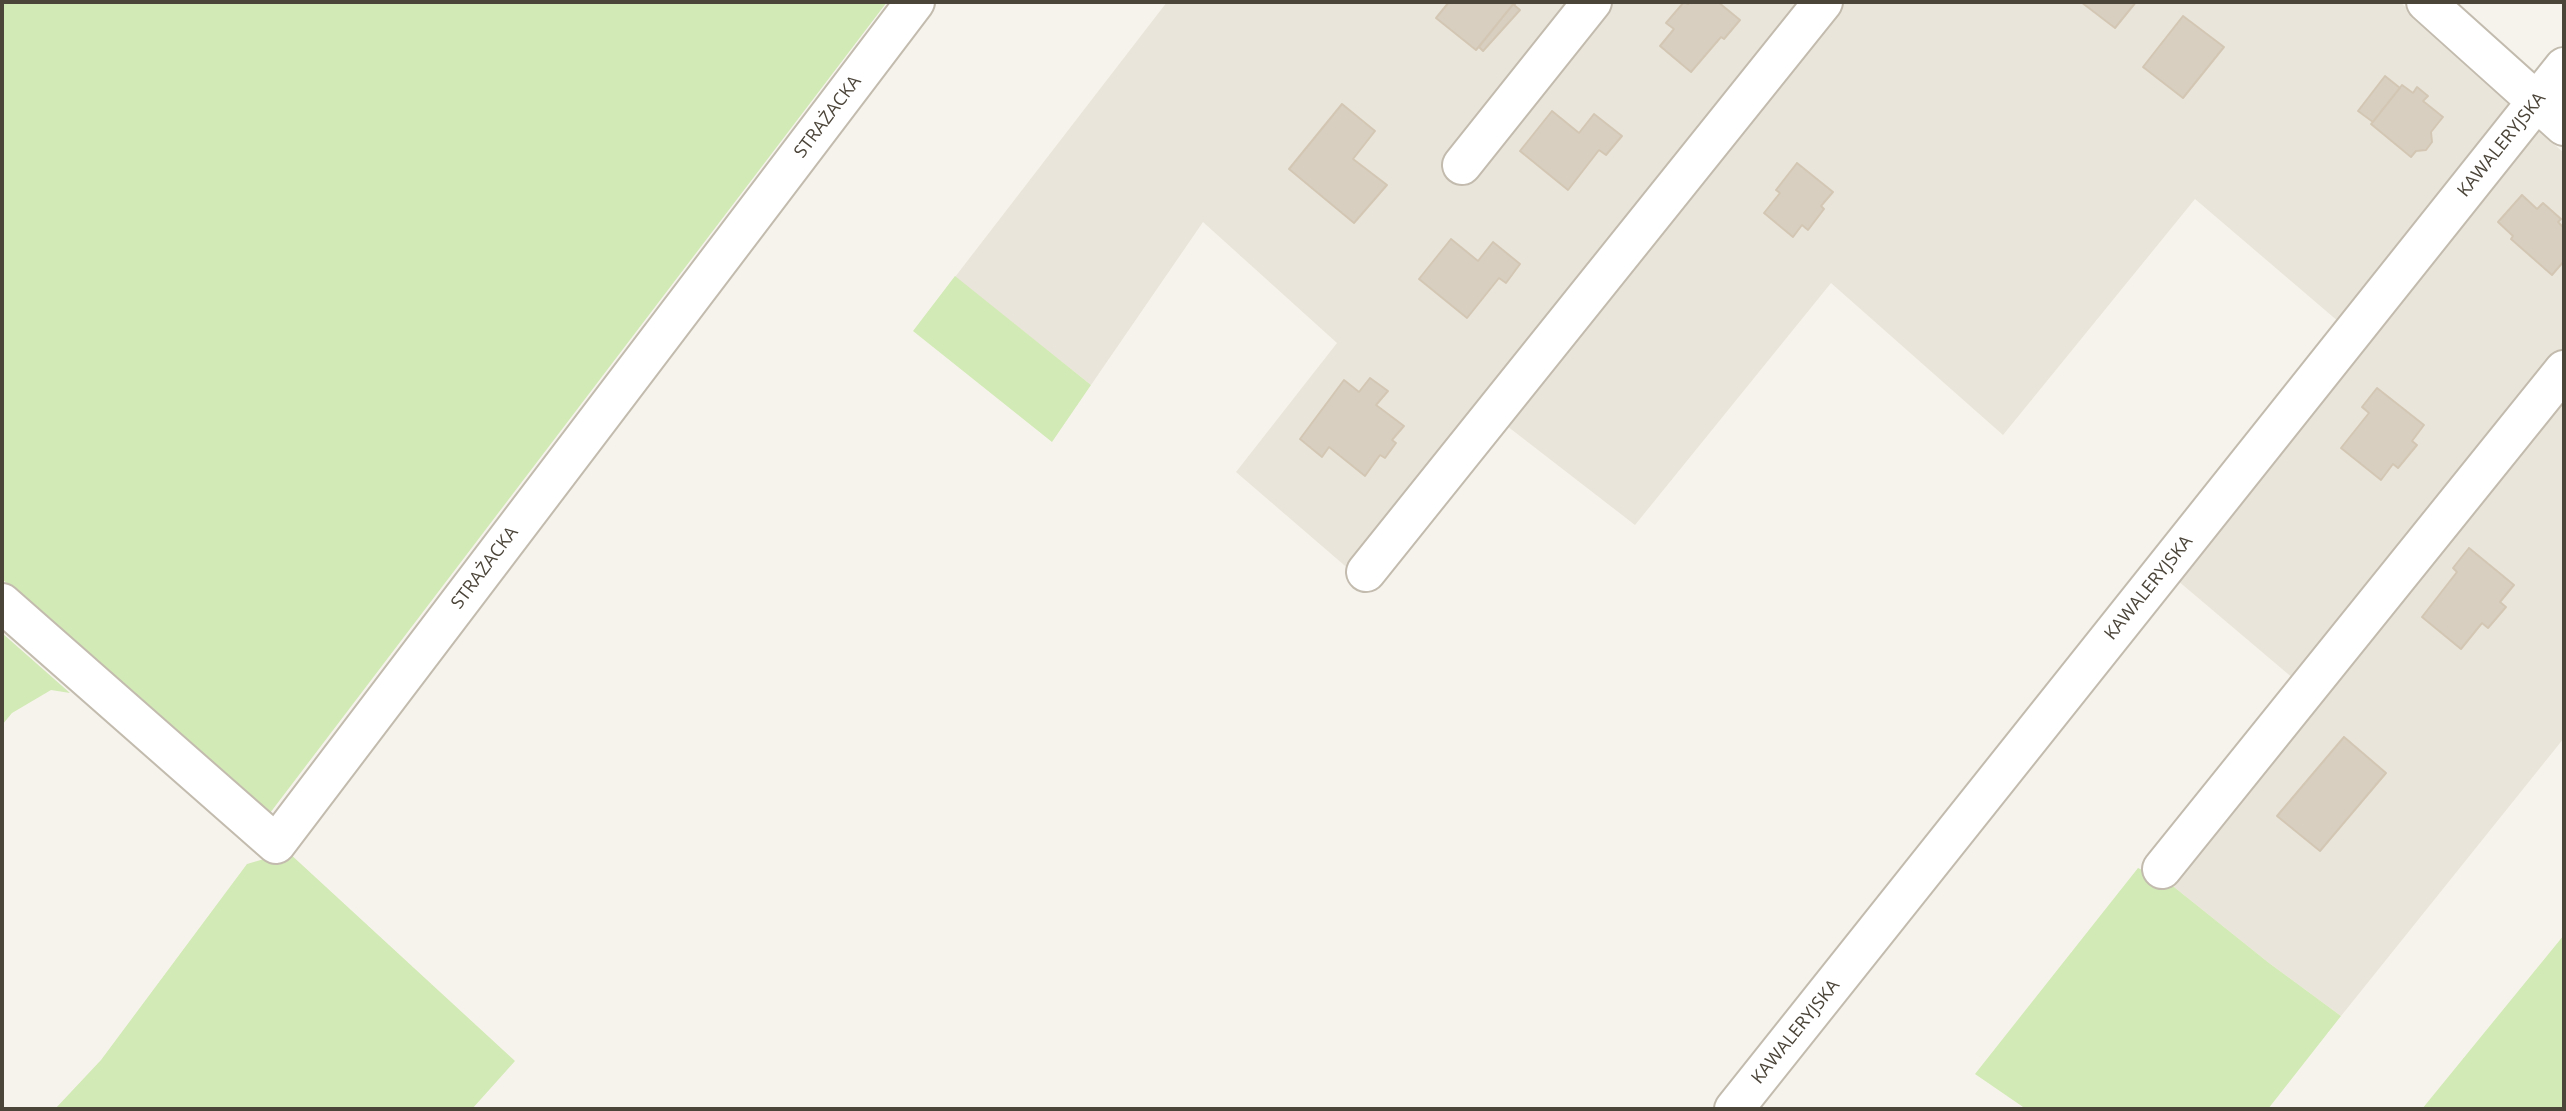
<!DOCTYPE html>
<html>
<head>
<meta charset="utf-8">
<style>
	body { margin:0 }
	#map { position:relative; width:2566px; height:1111px; overflow:hidden; background:#f6f3ec; font-family:"Open Sans",sans-serif }
	canvas { display:block }
	.frame { position:absolute; inset:0; border:4px solid #4b4439; pointer-events:none }
</style>
</head>
<body>
<div id="map">
<canvas width="2566" height="1111"></canvas>
<div class="frame"></div>
</div>
<script>
const ctx = document.querySelector('canvas').getContext('2d');
ctx.lineJoin = 'round';
function paint(path, color) {
  ctx.fillStyle = color;
  ctx.fill(path, 'evenodd');
}
function toPath(rows) {
  const path = new Path2D();
  for (const r of rows) {
    path.moveTo(r[0], r[1]);
    for (let i = 2; i < r.length; i += 2) path.lineTo(r[i], r[i + 1]);
  }
  return path;
}
function trace(path, color, width, dash) {
  ctx.strokeStyle = color;
  ctx.lineWidth = width;
  ctx.lineCap = dash ? 'butt' : 'round';
  ctx.setLineDash(dash || []);
  ctx.stroke(path);
}
function drawText(font, color, halo, rows, align = 'center') {
  ctx.font = font + ' "Open Sans",sans-serif';
  ctx.lineWidth = 5;
  ctx.setLineDash([]);
  ctx.textBaseline = 'middle';
  ctx.strokeStyle = halo;
  ctx.fillStyle = color;
  for (const [text, x, y, turn = 0] of rows) {
    ctx.save();
    ctx.translate(x, y);
    ctx.rotate((+turn || 0) * Math.PI / 180);
    ctx.textAlign = isNaN(turn) ? turn : align;
    if (halo) ctx.strokeText(text, 0, 0);
    ctx.fillText(text, 0, 0);
    ctx.restore();
  }
}
paint(toPath([
	[1167,2,1802,2,1351,571,1236,472,1337,343,1203,222,1091,385,955,277],
	[1845,2,2400,2,2514,105,2339,322,2195,199,2003,435,1831,283,1635,525,1507,426],
	[2537,129,2564,153,2564,738,2341,1016,2269,963,2169,883,2314,696,2177,580]
]), '#eae5da');
paint(toPath([
	[2,2,887,2,270,813,2,579],
	[955,276,1091,385,1052,442,913,331],
	[2,633,70,693,51,690,12,713,2,725],
	[288,852,515,1061,472,1109,55,1109,101,1060,247,864],
	[2138,868,2169,883,2269,963,2341,1016,2268,1109,2026,1109,1975,1074],
	[2564,935,2564,1109,2422,1109]
]), '#d2eab5');
const building = toPath([
	[1449,2,1515,2,1476,50,1436,18,1449,2],
	[1515,2,1517,2,1514,5,1520,10,1483,51,1479,47,1515,2],
	[1684,2,1688,4,1690,2,1718,2,1740,20,1724,39,1721,37,1691,72,1660,46,1674,29,1666,23,1684,2],
	[2081,2,2136,2,2115,28,2081,2],
	[2183,16,2224,47,2183,98,2143,67,2183,16],
	[2385,76,2400,88,2373,122,2358,111,2385,76],
	[2402,85,2413,93,2417,87,2428,96,2423,101,2443,117,2431,132,2432,142,2426,150,2416,151,2411,157,2371,124,2402,85],
	[1342,104,1375,131,1353,159,1387,185,1354,223,1289,169,1342,104],
	[1552,111,1579,133,1594,114,1622,136,1606,155,1599,150,1568,190,1520,151,1552,111],
	[1797,163,1833,192,1821,206,1824,209,1808,230,1802,225,1793,237,1764,213,1780,193,1776,190,1797,163],
	[2522,195,2537,209,2543,203,2561,219,2558,222,2564,228,2564,261,2552,275,2511,239,2513,236,2498,222,2522,195],
	[1451,239,1478,261,1493,242,1520,264,1506,283,1499,278,1467,318,1419,279,1451,239],
	[1370,378,1388,391,1376,405,1404,426,1392,440,1396,443,1385,458,1380,455,1365,476,1329,447,1322,457,1300,439,1344,380,1359,392,1370,378],
	[2377,388,2424,425,2412,441,2417,445,2398,468,2393,464,2381,480,2341,448,2369,413,2362,407,2377,388],
	[2469,548,2514,585,2500,602,2506,607,2488,628,2482,623,2461,649,2422,617,2457,572,2453,568,2469,548],
	[2344,737,2386,773,2320,851,2277,816,2344,737]
]);
paint(building, '#d8cfc1');
trace(building, '#d3c7b4', 2);
const minor = toPath([
	[2426,2,2564,126],
	[1462,165,1592,2],
	[1366,572,1823,2],
	[2,603,276,844,915,2],
	[2162,869,2564,370],
	[1734,1109,2564,67]
]);
trace(minor, '#c2bbae', 42);
trace(minor, '#fff', 38);
drawText('18px', '#4b4439', '#fff', [
	["STRAŻACKA",828,117,-53],
	["KAWALERYJSKA",2502,145,-51],
	["STRAŻACKA",485,568,-53],
	["KAWALERYJSKA",2149,588,-51],
	["KAWALERYJSKA",1796,1032,-51]
]);
</script>
</body>
</html>
